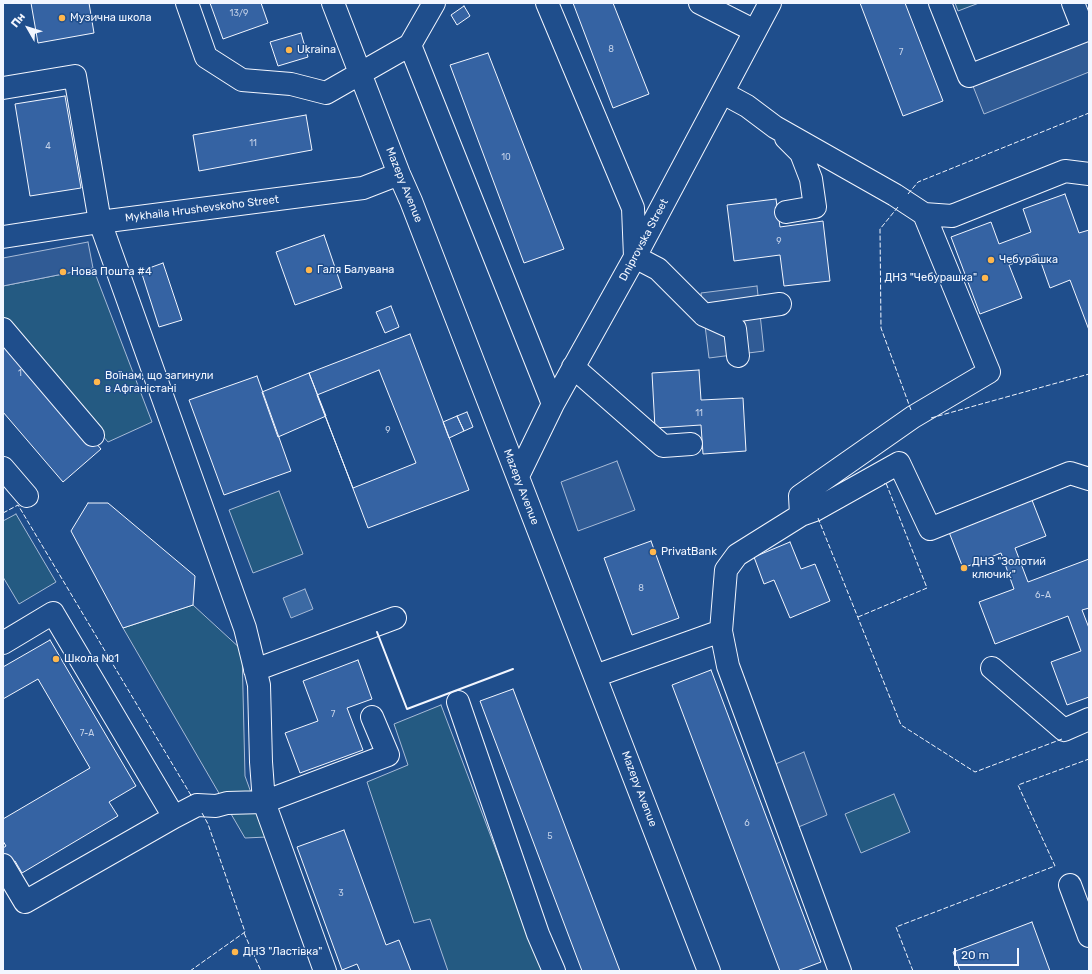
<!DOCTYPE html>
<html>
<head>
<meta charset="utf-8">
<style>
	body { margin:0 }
	#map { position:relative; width:1092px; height:974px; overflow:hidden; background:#1f4e8c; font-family:Rubik,sans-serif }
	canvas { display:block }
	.frame { position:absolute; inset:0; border:4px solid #f2f6ff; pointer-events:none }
	.north { position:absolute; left:8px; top:8px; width:40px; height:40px; -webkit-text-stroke:3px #1f4e8c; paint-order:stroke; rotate:309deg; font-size:11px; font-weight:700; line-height:16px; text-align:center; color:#f2f6ff }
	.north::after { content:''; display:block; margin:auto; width:14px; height:18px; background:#f2f6ff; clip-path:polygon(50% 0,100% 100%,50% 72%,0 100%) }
	.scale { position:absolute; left:954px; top:948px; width:65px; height:18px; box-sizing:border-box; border:2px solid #f2f6ff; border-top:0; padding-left:5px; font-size:12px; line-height:14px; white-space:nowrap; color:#f2f6ff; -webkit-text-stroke:3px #1f4e8c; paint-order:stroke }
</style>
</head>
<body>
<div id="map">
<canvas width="1092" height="974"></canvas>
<div class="frame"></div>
<div class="north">Пн</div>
<div class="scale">20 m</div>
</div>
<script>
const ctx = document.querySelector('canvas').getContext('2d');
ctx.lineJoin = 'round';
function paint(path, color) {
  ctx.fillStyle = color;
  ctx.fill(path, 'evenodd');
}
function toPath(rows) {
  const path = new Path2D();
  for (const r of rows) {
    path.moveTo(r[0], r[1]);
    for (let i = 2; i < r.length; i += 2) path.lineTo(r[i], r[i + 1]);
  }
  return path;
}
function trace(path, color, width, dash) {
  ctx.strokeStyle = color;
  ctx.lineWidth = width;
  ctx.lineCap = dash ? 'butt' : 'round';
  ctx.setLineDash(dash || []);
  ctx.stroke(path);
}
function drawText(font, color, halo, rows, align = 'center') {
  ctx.font = font + ' Rubik,sans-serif';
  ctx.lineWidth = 3;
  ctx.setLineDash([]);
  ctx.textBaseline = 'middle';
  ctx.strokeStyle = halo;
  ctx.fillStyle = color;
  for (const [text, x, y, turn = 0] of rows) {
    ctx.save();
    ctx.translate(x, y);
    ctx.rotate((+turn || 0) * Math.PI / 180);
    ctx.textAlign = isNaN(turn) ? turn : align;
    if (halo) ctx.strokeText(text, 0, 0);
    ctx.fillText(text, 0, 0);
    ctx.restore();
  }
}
const green = toPath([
	[955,3,979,3,958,11,955,3],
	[93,268,152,422,108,442,3,320,3,286,93,268],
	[279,491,303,554,253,573,229,510,279,491],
	[16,514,56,582,19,604,3,577,3,521,16,514],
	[193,605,242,650,245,776,267,837,245,838,123,628,193,605],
	[441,705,542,971,448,971,430,919,414,923,367,782,408,765,394,724,441,705],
	[894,794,910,832,861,853,845,814,894,794]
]);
paint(green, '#245a82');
trace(green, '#a8bbd7', 1);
const parking = toPath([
	[1084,31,1089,43,1089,72,984,114,969,76,1084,31],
	[88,242,93,268,3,286,3,258,88,242],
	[757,286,764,351,709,358,701,293,757,286],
	[617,461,635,510,578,531,561,482,617,461],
	[804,752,827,815,789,831,766,768,804,752]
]);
paint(parking, '#305b95');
trace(parking, '#a8bbd7', 1);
const water = toPath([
	[305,589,313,609,291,618,283,598,305,589]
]);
paint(water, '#3b69a3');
trace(water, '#a8bbd7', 1);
const building = toPath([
	[31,3,89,3,94,33,38,43,31,3],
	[210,3,261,3,268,23,223,39,210,3],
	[573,3,613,3,649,94,613,108,573,3],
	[860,3,905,3,943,101,903,116,860,3],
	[464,6,470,16,457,25,451,15,464,6],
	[301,33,308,57,278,66,270,42,301,33],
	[488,53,564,249,524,263,450,65,488,53],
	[65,96,81,188,30,196,15,104,65,96],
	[306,115,312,150,199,171,193,135,306,115],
	[1065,194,1079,233,1089,230,1089,330,1070,280,1050,288,1038,254,1009,265,1022,298,980,314,951,237,991,222,999,244,1031,232,1023,209,1065,194],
	[776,199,780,227,823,221,830,281,784,286,780,255,734,261,727,205,776,199],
	[324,235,342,288,295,305,276,252,324,235],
	[163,263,182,320,159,327,141,271,163,263],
	[391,306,399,327,385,333,376,312,391,306],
	[410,334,469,490,368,528,309,373,410,334],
	[3,335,101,449,63,482,3,412,3,335],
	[379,370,416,463,353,488,317,395,379,370],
	[699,370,701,400,743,398,746,451,703,454,701,425,655,428,652,373,699,370],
	[309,373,326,416,278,437,262,392,309,373],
	[257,376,291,471,224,495,189,400,257,376],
	[467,412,473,427,464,431,457,416,467,412],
	[457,416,464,431,449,438,443,422,457,416],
	[1030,495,1046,536,1015,548,1028,582,1089,559,1089,608,1082,610,1089,628,1089,697,1067,705,1051,662,1081,651,1068,616,995,644,979,602,1014,589,1001,553,963,568,947,527,1030,495],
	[88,503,108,503,195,576,193,605,123,628,71,531,88,503],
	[651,541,679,618,632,635,604,558,651,541],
	[790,542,801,569,815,564,830,601,790,618,774,580,764,584,754,557,790,542],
	[50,640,136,786,109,802,118,816,22,873,15,861,3,868,3,848,6,846,3,841,3,819,90,768,38,679,3,699,3,667,50,640],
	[358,660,372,699,347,708,363,750,300,773,285,733,318,721,303,681,358,660],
	[711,670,821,962,797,971,780,971,672,685,711,670],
	[513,689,620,971,582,971,480,701,513,689],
	[344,830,386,945,399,940,411,971,360,971,357,964,342,970,297,847,344,830],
	[1032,922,1050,971,960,971,953,952,1032,922]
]);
paint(building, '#3563a3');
trace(building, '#f2f6ff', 1);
const minor = toPath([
	[187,3,206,57,242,80,291,84,326,93,410,45,434,3],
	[333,3,399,174,411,201,709,971],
	[547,3,633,208,635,257,658,269,704,315,780,304],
	[700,3,755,31],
	[940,3,969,76,1084,31,1073,3],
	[410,45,553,404],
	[3,88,75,76,100,222,245,628,259,685,261,762,264,802,325,971],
	[723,93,747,106,775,127,895,195,924,214,952,216,1065,171,1089,174],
	[786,138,801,153,811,179,815,207,786,212],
	[3,237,100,222,363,188,399,174],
	[704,315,735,329,738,356],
	[3,329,93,435],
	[573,367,663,446,691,444],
	[3,468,27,496],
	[518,476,553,404,635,257,770,3],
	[801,515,800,496,913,417,989,372,924,214],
	[721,631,728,666,840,971],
	[3,643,53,613,174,817,25,902,3,865],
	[992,668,1064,730,1089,719],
	[255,670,395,618],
	[595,676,721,631,726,570,737,555,801,515,815,510,899,463,930,529,1070,473,1089,479],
	[458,702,538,934,554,971],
	[174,817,197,805,216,806,227,803,264,802,388,755,372,717],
	[1070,885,1089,936]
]);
trace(minor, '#f2f6ff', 24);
trace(minor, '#1f4e8c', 22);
trace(toPath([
	[908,194,918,182,1089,113],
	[898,207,880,229,881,328,911,410],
	[931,418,1089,374],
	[3,513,18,505,192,797],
	[818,518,901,725,975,772,1062,739],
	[858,617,927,588,886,483,884,484],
	[244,933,261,971],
	[190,971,245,932,208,824,202,813],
	[913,971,896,927,1055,866,1018,785,1089,759]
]), '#f2f6ff', 1, [5, 2]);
trace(toPath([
	[377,632,407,709,513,669]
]), '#f2f6ff', 2);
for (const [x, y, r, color] of [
	[62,18,4,"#ffb74d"],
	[289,50,4,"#ffb74d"],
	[991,260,4,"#ffb74d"],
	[309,270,4,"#ffb74d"],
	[63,272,4,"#ffb74d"],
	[985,278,4,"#ffb74d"],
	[97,382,4,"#ffb74d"],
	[653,552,4,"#ffb74d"],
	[964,568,4,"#ffb74d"],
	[56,659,4,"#ffb74d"],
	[235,952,4,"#ffb74d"]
]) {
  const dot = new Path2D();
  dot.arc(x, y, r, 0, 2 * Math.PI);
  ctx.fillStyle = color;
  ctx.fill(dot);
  trace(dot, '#1f4e8c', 1.5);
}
drawText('9px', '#c3d1e8', null, [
	["13/9",239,13],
	["8",611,49],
	["7",901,52],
	["11",253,143],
	["4",48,146],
	["10",506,157],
	["9",779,241],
	["1",20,373],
	["11",699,413],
	["9",388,430],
	["8",641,588],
	["6-А",1043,595],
	["7",333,714],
	["7-А",87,733],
	["6",747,823],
	["5",550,836],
	["3",341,893]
]);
drawText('11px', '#f2f6ff', '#1f4e8c', [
	["Музична школа",70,18],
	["Ukraina",297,50],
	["Чебурашка",999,260],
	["Галя Балувана",317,270],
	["Нова Пошта #4",71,272],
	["ДНЗ \"Чебурашка\"",977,278,"right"],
	["Воїнам, що загинули",105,376],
	["в Афганістані",105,389],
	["PrivatBank",661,552],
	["ДНЗ \"Золотий",972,562],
	["ключик\"",972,575],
	["Школа №1",64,659],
	["ДНЗ \"Ластівка\"",243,952]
], 'left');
drawText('11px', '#f2f6ff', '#1f4e8c', [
	["Mazepy Avenue",404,185,68],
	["Mykhaila Hrushevskoho Street",202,209,-7],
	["Dniprovska Street",644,240,-62],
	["Mazepy Avenue",521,487,69],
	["Mazepy Avenue",639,789,69]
]);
</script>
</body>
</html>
